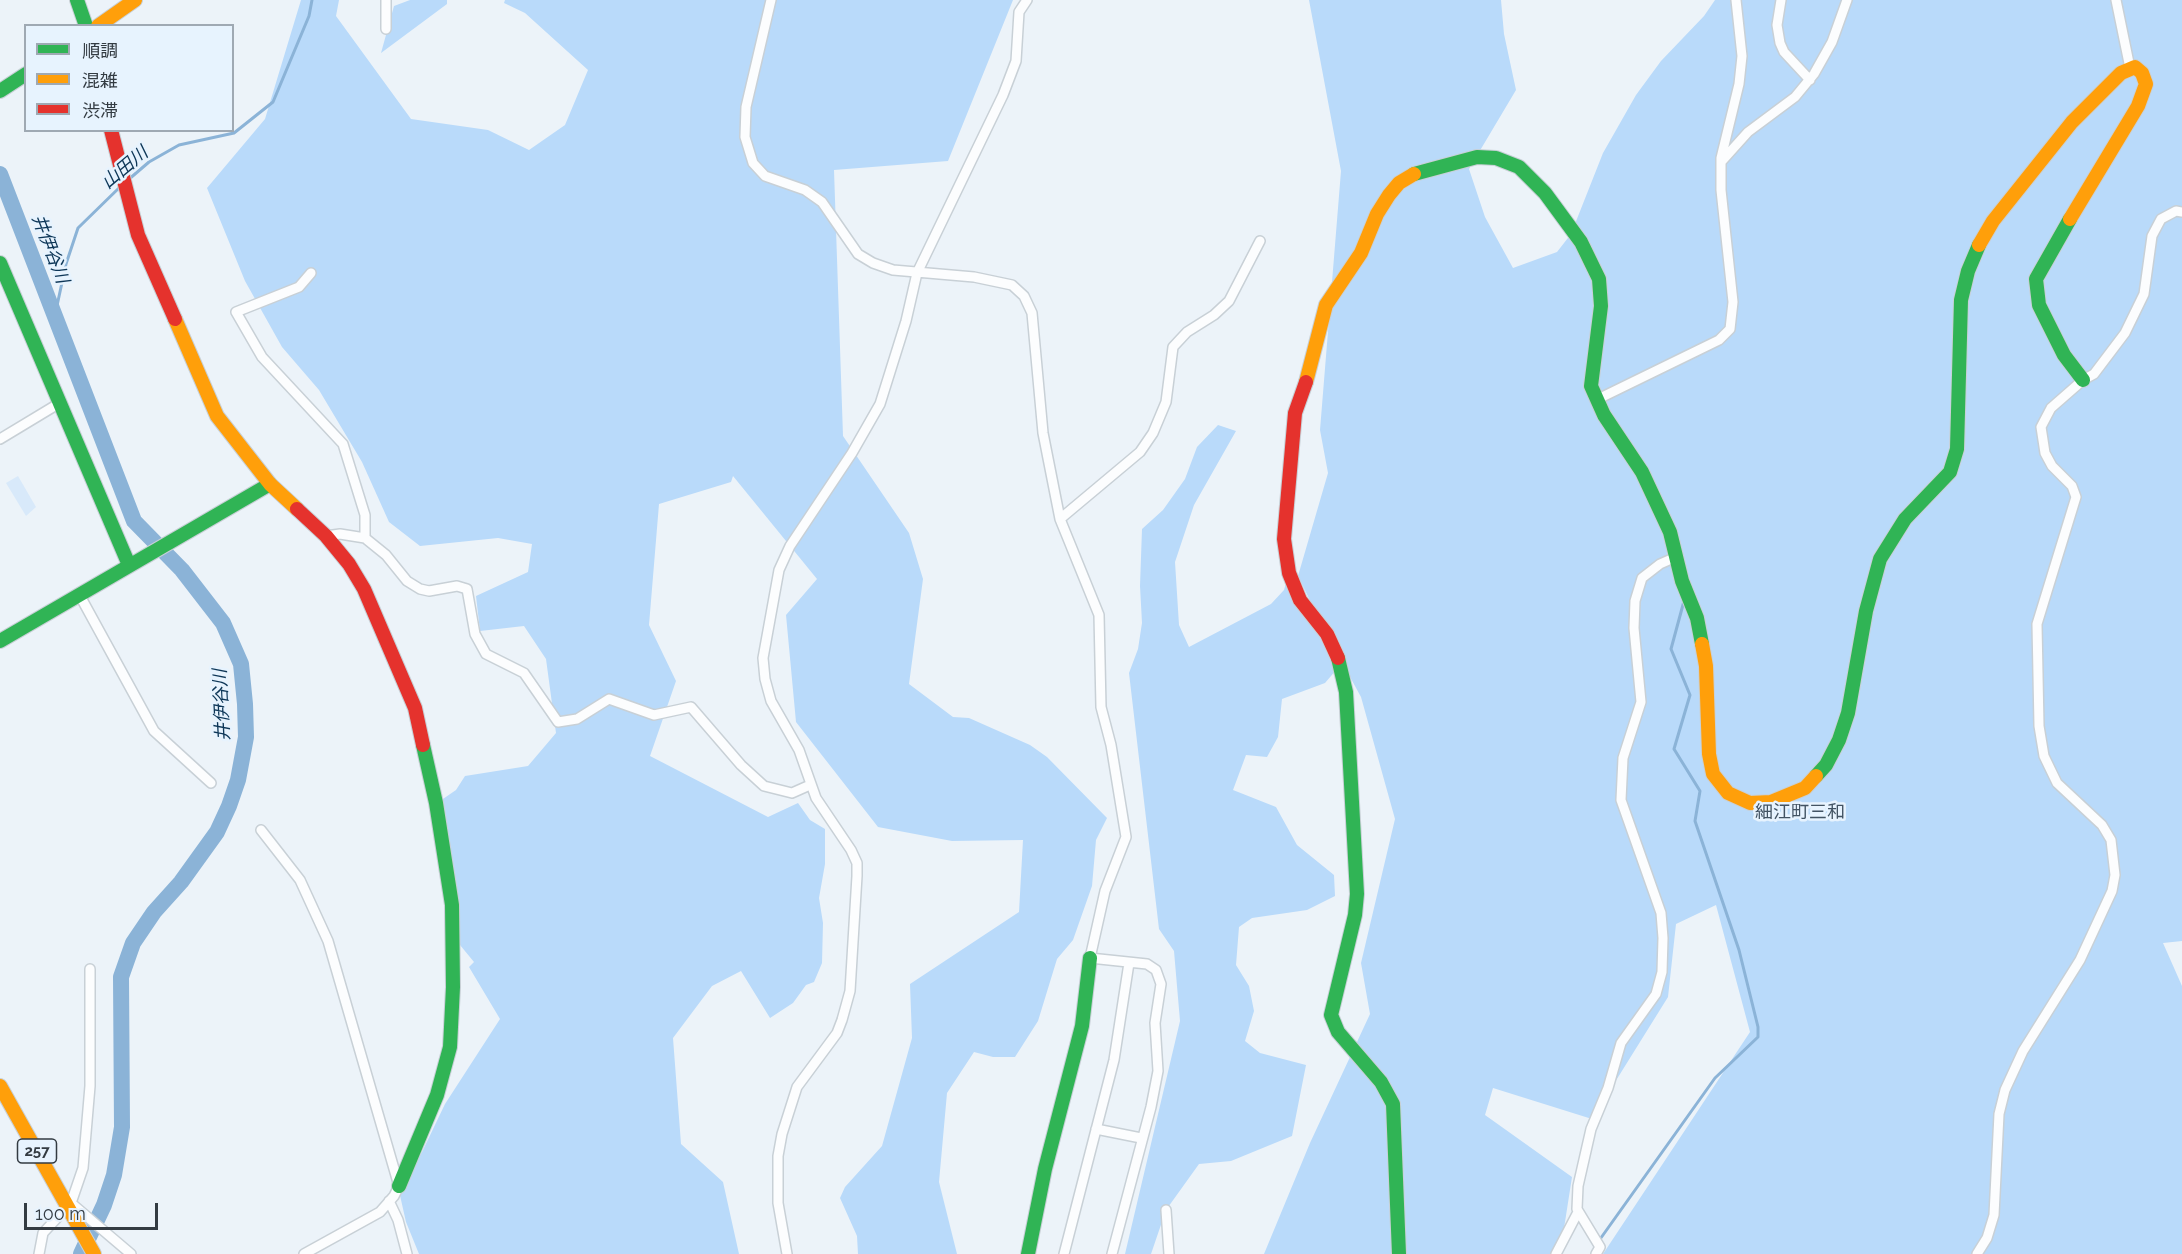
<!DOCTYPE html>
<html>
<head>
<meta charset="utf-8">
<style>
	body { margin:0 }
	#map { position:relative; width:2182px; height:1254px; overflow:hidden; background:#ecf3f9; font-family:Raleway,"Noto Sans JP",sans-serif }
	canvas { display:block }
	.legend { position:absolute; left:24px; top:24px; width:210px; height:108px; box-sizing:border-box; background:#e7f3fe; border:2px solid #9fa9b3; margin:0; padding:8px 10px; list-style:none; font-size:18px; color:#333b42 }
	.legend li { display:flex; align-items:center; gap:12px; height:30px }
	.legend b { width:30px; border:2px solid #9fa9b3 }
	.scale { position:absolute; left:24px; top:1203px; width:134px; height:27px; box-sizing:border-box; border:3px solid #333b42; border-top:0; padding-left:8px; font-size:18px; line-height:21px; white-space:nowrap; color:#333b42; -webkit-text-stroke:4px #e7f3fe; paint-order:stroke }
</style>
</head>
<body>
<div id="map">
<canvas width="2182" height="1254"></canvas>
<ul class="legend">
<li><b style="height:8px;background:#30b455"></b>順調</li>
<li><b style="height:8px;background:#ff9f0a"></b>混雑</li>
<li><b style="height:8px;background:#e5322d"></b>渋滞</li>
</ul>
<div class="scale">100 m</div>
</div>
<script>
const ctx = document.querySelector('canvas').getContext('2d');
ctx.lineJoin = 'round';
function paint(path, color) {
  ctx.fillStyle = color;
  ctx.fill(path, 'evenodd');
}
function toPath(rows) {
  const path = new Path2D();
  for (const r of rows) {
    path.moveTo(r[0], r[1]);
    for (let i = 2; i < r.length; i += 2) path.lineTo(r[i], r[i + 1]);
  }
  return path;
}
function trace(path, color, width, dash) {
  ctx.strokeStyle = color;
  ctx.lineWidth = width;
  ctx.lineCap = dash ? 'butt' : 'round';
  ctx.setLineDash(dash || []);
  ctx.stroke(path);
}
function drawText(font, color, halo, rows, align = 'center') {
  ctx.font = font + ' Raleway,"Noto Sans JP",sans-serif';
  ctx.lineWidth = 5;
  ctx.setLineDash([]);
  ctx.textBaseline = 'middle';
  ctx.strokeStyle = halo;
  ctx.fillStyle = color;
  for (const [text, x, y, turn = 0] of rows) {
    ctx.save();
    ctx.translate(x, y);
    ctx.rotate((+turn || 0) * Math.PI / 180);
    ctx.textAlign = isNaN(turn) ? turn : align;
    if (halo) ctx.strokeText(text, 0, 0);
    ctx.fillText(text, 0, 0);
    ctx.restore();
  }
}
paint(toPath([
	[18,476,36,507,26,516,6,483]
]), '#d8e9fa');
paint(toPath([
	[301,0,339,0,336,16,411,119,488,130,529,150,565,125,588,70,525,13,504,3,505,0,1013,0,948,161,834,170,843,436,909,533,923,579,909,684,953,717,969,718,1030,745,1047,757,1107,818,1096,840,1092,886,1073,940,1057,959,1038,1021,1015,1057,993,1057,974,1052,947,1093,939,1182,957,1254,858,1254,857,1236,840,1198,845,1187,882,1146,912,1038,910,984,1019,912,1023,840,952,841,878,827,796,722,786,615,817,579,733,476,731,482,659,504,649,625,676,681,650,756,768,817,798,803,810,820,825,829,825,864,819,898,823,923,822,963,814,982,806,985,793,1003,770,1018,741,971,712,986,673,1038,681,1144,723,1182,739,1254,419,1254,406,1222,399,1191,422,1152,445,1104,500,1019,469,967,474,962,460,945,448,882,449,843,440,801,456,790,465,776,528,766,556,733,546,659,524,626,480,631,476,596,528,572,532,544,498,538,420,546,389,522,362,462,319,390,282,347,245,281,207,188,265,119],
	[410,0,447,0,447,4,381,53,394,6],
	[1309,0,1501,0,1504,34,1516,90,1469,169,1485,217,1513,268,1557,252,1571,234,1603,153,1636,95,1661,61,1704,16,1715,0,2182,0,2182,941,2163,943,2182,986,2182,1254,1603,1254,1750,1032,1716,905,1676,924,1668,997,1592,1119,1493,1088,1485,1115,1572,1177,1560,1254,1264,1254,1310,1143,1370,1014,1361,963,1395,819,1361,697,1332,644,1337,669,1325,683,1282,699,1278,737,1267,757,1246,755,1233,790,1276,807,1297,845,1334,875,1335,896,1307,910,1252,918,1239,927,1236,965,1249,986,1254,1011,1245,1041,1260,1053,1306,1065,1292,1136,1231,1161,1199,1164,1166,1210,1151,1254,1125,1254,1180,1021,1174,951,1159,929,1129,673,1138,649,1142,623,1140,586,1142,529,1163,510,1185,479,1197,447,1218,425,1236,431,1194,505,1175,562,1179,625,1189,647,1271,604,1284,590,1289,573,1329,639,1298,576,1328,473,1320,430,1341,171]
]), '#b9dafa');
trace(toPath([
	[128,180,149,162,179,145,234,133,273,102,309,16,312,0],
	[55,315,66,264,78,228,121,186],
	[1598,1242,1715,1078,1758,1037,1758,1027,1739,950,1695,821,1700,791,1674,749,1690,695,1671,649,1684,601]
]), '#8bb3d7', 3);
trace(toPath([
	[0,174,134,521,182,570,223,623,241,664,245,704,246,737,238,780,229,806,217,832,181,882,154,912,133,943,121,977,122,1127,114,1175,104,1205,81,1254]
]), '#8bb3d7', 16);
const street = toPath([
	[771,0,746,107,745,137,753,163,765,176,805,190,822,202,858,254,873,263,893,270,974,277,1012,285,1024,296,1032,313,1043,433,1060,519,1099,615,1101,707,1111,745,1126,837,1105,891,1090,958,1147,964,1156,970,1161,984,1155,1023,1158,1071,1151,1107,1112,1254],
	[1781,0,1777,25,1780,43,1784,52,1810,80],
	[2116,0,2130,68],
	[386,29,386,0],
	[1721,162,1748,132,1795,97,1814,74,1832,42,1847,0],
	[311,273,299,287,236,312,262,357,343,444,365,515,365,538],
	[1596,400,1719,340,1730,329,1733,302,1721,190,1721,158,1739,84,1742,56,1736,0],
	[0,439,58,404],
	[1060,519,1140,452,1153,433,1166,402,1173,347,1187,332,1214,315,1229,301,1260,241],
	[326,536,340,534,365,538,386,555,407,581,420,589,429,591,457,586,467,589,475,634,486,654,524,673,558,722,577,719,609,699,654,715,691,707,741,765,764,786,792,793,810,785],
	[79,594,154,731,211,783],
	[261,830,300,880,328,941,399,1186,394,1196,380,1212,304,1254],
	[1096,1129,1141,1138],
	[389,1201,398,1220,407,1254],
	[71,1203,131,1254],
	[1166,1210,1169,1254],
	[39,1254,43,1233,71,1203,83,1168,90,1086,90,969],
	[787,1254,778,1203,778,1156,782,1134,797,1087,837,1033,842,1020,850,991,857,876,857,863,851,850,816,798,799,750,771,701,765,679,763,658,779,570,790,546,852,453,880,404,906,321,917,273,1003,95,1016,61,1019,12,1027,0],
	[1064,1254,1114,1060,1129,963],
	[1556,1254,1578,1212],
	[1596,1254,1600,1247,1577,1209,1578,1186,1591,1129,1608,1088,1621,1043,1656,994,1662,972,1663,938,1661,913,1621,800,1623,758,1641,702,1634,628,1635,601,1642,578,1660,564,1676,557],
	[1977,1254,1987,1238,1994,1215,1999,1114,2005,1090,2023,1051,2080,960,2112,891,2115,875,2111,840,2102,825,2057,783,2044,756,2039,726,2037,624,2076,497,2072,486,2052,466,2045,453,2041,427,2051,408,2083,380,2094,374,2125,333,2144,294,2152,236,2161,219,2176,211,2182,212]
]);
const fast = toPath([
	[77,0,86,26],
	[0,91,26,74],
	[1414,174,1477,157,1496,158,1519,167,1545,193,1581,242,1599,279,1601,306,1591,386,1604,415,1642,472,1670,532,1682,581,1697,618,1702,644],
	[2070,219,2036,279,2039,305,2064,355,2083,380],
	[0,263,129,565],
	[0,641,270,484],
	[1338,658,1346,692,1357,894,1355,915,1331,1015,1338,1032,1381,1082,1393,1104,1399,1254],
	[1816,776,1826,765,1839,740,1848,713,1866,611,1880,559,1905,519,1950,472,1957,449,1961,300,1968,271,1979,245],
	[399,1186,437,1095,450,1047,453,987,452,905,436,803,423,745],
	[1028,1254,1045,1169,1082,1026,1090,958]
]);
const slow = toPath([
	[98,26,135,0],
	[1979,245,1993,221,2072,122,2121,73,2135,67,2142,73,2146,84,2138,106,2070,219],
	[175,319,217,416,270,484,297,509],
	[1306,382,1326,305,1361,253,1377,214,1389,195,1399,183,1414,174],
	[1702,644,1706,666,1709,754,1713,774,1728,793,1750,803,1771,802,1805,788,1816,776],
	[0,1086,94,1254]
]);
const jam = toPath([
	[111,130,138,235,175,319],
	[1306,382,1295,413,1284,539,1289,573,1300,600,1327,634,1338,658],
	[297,509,326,536,349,564,364,589,415,708,423,745]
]);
trace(street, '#c8d0d6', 12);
trace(fast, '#c8d0d6', 16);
trace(slow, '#c8d0d6', 16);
trace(jam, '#c8d0d6', 16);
trace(street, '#fcfdfe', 9);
trace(fast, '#30b455', 14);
trace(slow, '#ff9f0a', 14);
trace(jam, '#e5322d', 14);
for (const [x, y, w] of [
	[37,1151,39]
]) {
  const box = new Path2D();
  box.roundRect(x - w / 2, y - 12, w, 24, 4.5);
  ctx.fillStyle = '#e7f3fe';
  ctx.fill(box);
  trace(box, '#333b42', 1.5);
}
drawText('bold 15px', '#333b42', null, [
	["257",37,1151]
]);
drawText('italic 18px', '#0d3657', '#e7f3fe', [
	["山田川",125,168,-40],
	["井伊谷川",50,249,69],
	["井伊谷川",222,705,-93]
]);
drawText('18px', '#425363', '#e7f3fe', [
	["細江町三和",1800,813]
]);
</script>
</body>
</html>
